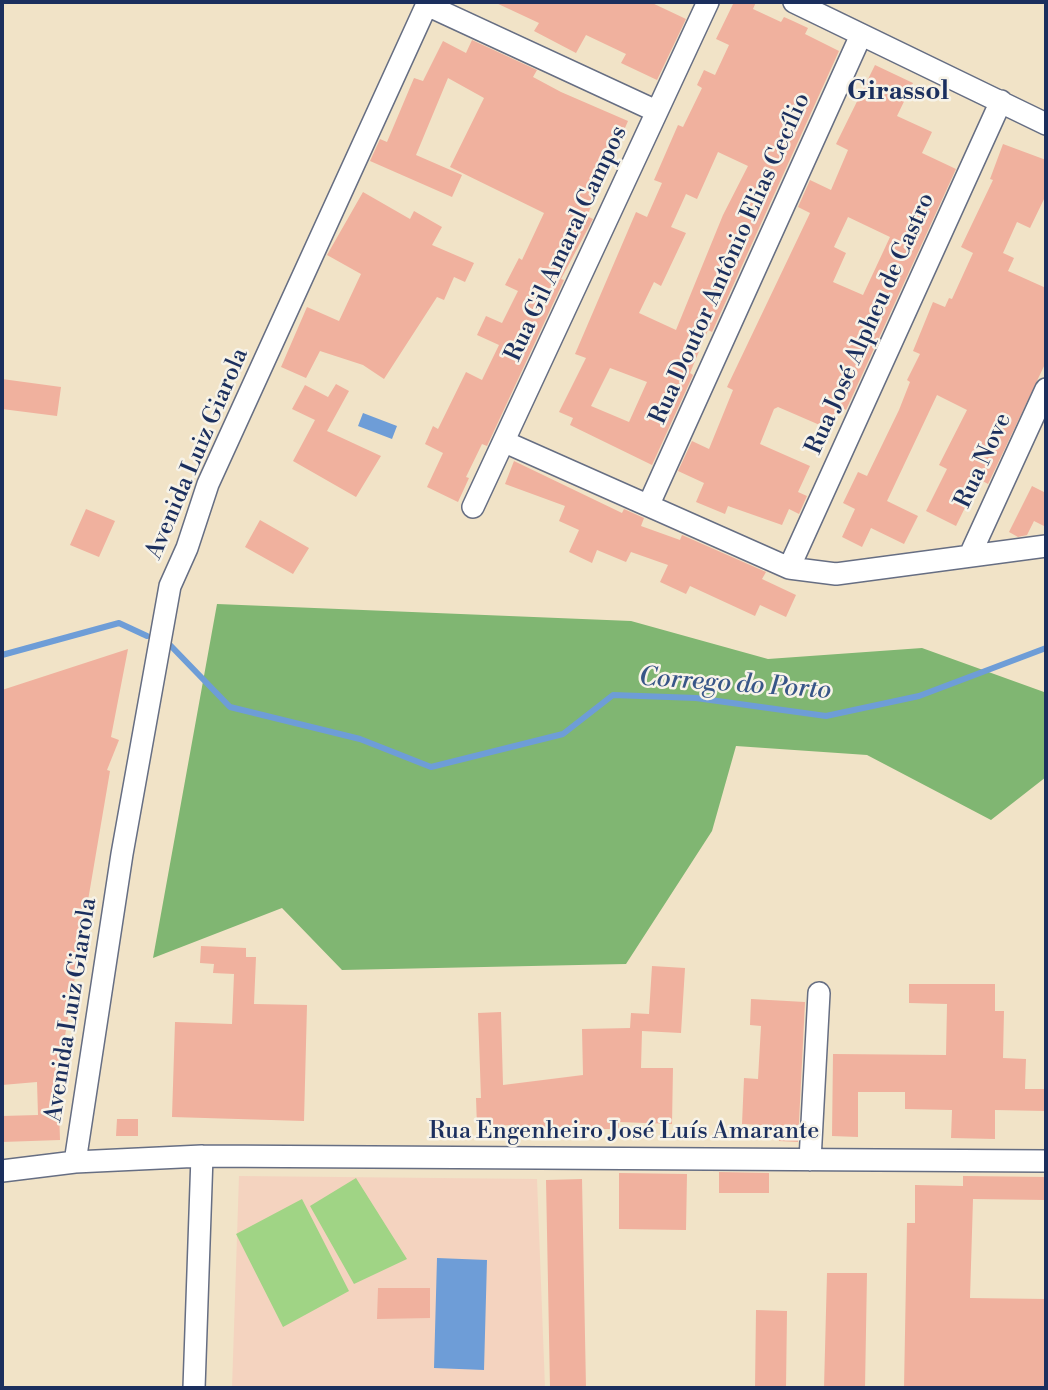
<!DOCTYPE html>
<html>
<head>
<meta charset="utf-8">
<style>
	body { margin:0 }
	#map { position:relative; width:1048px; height:1390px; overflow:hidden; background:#f1e3c7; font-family:"Libre Bodoni",serif }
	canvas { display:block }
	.frame { position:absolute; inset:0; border:4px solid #1b2f5e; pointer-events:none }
</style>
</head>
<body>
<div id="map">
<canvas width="1048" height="1390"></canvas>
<div class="frame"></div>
</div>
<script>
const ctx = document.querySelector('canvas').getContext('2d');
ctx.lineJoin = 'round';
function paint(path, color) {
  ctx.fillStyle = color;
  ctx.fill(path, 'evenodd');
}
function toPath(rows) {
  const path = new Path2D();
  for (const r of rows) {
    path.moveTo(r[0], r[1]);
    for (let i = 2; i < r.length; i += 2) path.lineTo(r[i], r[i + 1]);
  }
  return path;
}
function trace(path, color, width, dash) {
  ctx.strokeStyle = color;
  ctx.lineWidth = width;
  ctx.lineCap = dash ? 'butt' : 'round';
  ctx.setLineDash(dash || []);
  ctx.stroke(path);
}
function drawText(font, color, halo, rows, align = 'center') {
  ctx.font = font + ' "Libre Bodoni",serif';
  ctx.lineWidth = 5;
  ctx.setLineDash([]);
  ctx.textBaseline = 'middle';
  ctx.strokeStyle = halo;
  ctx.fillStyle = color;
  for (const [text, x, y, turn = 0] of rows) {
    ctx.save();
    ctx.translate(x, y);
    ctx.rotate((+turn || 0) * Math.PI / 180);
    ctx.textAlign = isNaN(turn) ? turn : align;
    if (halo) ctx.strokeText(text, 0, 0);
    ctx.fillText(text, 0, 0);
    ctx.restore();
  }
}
paint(toPath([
	[239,1176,537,1179,545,1388,232,1388]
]), '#f4d3bf');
paint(toPath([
	[356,1178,407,1259,354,1284,310,1206],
	[302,1199,349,1291,283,1327,236,1234]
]), '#a0d485');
paint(toPath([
	[217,604,631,621,768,659,922,648,1044,692,1046,777,991,820,867,755,736,746,712,831,626,964,342,970,282,908,153,958]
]), '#80b672');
paint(toPath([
	[363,413,397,426,392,439,358,426],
	[437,1258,487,1260,484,1370,434,1368]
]), '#6e9dd7');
trace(toPath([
	[170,645,230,707,360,739,431,767,563,734,613,695,696,698,826,716,919,696,1046,648],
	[2,655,119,623,147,636]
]), '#6e9dd7', 6);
paint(toPath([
	[494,2,650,2,686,19,657,80,621,63,626,54,586,35,576,53,534,31,539,23],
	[734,2,756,2,753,9,781,22,784,17,793,21,808,28,805,34,839,51,712,332,708,330,690,373,693,375,652,465,570,425,573,418,559,412,586,358,575,354,636,212,647,217,662,183,654,180,678,125,683,127,702,88,697,85,704,70,715,75,729,45,716,39],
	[718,152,748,166,723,215,676,330,639,313,654,282,661,286,686,233,671,227,686,194,697,199],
	[610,368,647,382,629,422,591,406],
	[472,40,537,70,533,77,561,92,628,121,587,216,593,219,561,279,564,280,487,446,482,444,466,477,469,478,458,502,427,487,443,453,425,444,433,426,438,429,466,372,482,380,499,345,477,335,486,316,502,323,518,291,505,285,519,258,522,260,544,213,450,167,484,98,448,78,416,155,462,175,452,197,370,161,380,139,387,142,414,78,423,81,443,41,466,53],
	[875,65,913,83,897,116,932,132,922,153,956,169,846,410,839,406,829,429,778,407,774,409,760,444,810,466,798,492,807,496,799,514,789,509,782,525,728,506,725,514,696,502,704,483,678,471,692,441,709,449,733,390,727,387,810,213,798,207,810,180,831,190,848,150,836,144],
	[848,217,890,237,863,295,833,282,846,253,834,247],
	[1003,144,1046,160,1046,195,1030,228,1017,222,1003,253,1014,258,1008,271,1046,288,1046,362,988,484,979,479,956,526,926,511,947,469,939,465,967,410,937,395,887,501,918,516,904,544,871,528,862,547,842,537,855,509,843,503,858,472,867,476,899,410,910,382,907,380,920,354,913,351,933,302,945,307,949,298,952,299,973,253,961,247,993,180,990,179],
	[363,192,410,219,414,211,442,227,432,245,474,263,465,282,454,277,444,300,437,297,384,379,363,365,320,351,306,378,281,367,307,307,339,321,361,274,327,255],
	[2,379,61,387,57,416,2,409],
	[336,384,349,391,327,431,381,456,356,497,293,461,315,420,292,409,305,385,328,397],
	[514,461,622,513,624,509,644,518,641,526,680,540,682,535,766,572,762,579,796,595,786,617,760,605,755,616,690,586,686,594,660,582,668,565,631,552,626,562,597,550,592,563,569,552,579,530,559,521,565,506,505,484],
	[1032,486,1046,493,1046,527,1034,521,1027,535,1018,537,1009,532],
	[86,509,115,521,99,557,70,545],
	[260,520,309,548,293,574,245,547],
	[128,649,111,737,119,740,107,770,110,771,58,1077,60,1140,2,1142,2,1116,38,1115,37,1082,2,1085,2,690],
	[201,946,246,948,246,957,256,957,254,1004,307,1005,304,1121,172,1117,175,1022,232,1024,234,974,213,973,214,964,200,963],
	[652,966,685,968,681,1033,642,1031,641,1068,673,1068,672,1124,619,1122,619,1129,566,1129,567,1133,517,1136,516,1125,477,1126,476,1098,481,1098,478,1013,501,1012,503,1085,583,1075,582,1029,630,1028,631,1013,649,1014],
	[909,984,995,984,995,1011,1004,1011,1003,1058,1026,1059,1025,1089,1046,1089,1046,1111,995,1110,995,1139,951,1138,952,1110,905,1109,905,1092,858,1092,858,1137,832,1136,833,1054,946,1055,947,1004,909,1003],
	[751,999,805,1002,798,1142,779,1141,780,1126,742,1124,744,1078,758,1079,761,1026,750,1025],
	[117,1119,138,1119,138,1136,116,1136],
	[719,1172,769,1173,769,1193,719,1193],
	[619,1173,687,1174,686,1230,619,1229],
	[963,1176,1046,1177,1046,1200,973,1199,970,1298,1046,1299,1046,1388,904,1388,907,1223,915,1223,915,1185,963,1186],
	[582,1179,586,1388,550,1388,546,1180],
	[827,1273,867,1273,865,1388,824,1388],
	[378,1288,430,1288,430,1318,377,1319],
	[756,1310,787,1311,786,1388,755,1388]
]), '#f0b19e');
const minor = toPath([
	[794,2,1046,124],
	[427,5,656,111],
	[505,442,789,568,836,574,1046,546],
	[649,504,861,35],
	[473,507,708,2],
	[970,555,1046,389],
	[789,568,1001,101],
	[810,1160,819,993],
	[75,1162,122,854,170,586,187,548,208,484,428,2],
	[2,1171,75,1162,202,1156,1046,1161],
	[194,1388,202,1156]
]);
trace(minor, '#666e83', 24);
trace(minor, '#fff', 21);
drawText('24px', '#1b2f5e', '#f7f3e8', [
	["Rua Gil Amaral Campos",567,244,-65],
	["Rua Doutor Antônio Elias Cecílio",731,259,-66],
	["Rua José Alpheu de Castro",871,324,-66],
	["Avenida Luiz Giarola",198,454,-67],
	["Rua Nove",984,461,-65],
	["Avenida Luiz Giarola",72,1010,-81],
	["Rua Engenheiro José Luís Amarante",624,1132]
]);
drawText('bold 26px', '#1b2f5e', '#f7f3e8', [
	["Girassol",898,93]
]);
drawText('italic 26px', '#385688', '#f7f3e8', [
	["Corrego do Porto",735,685,4]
]);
</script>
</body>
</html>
